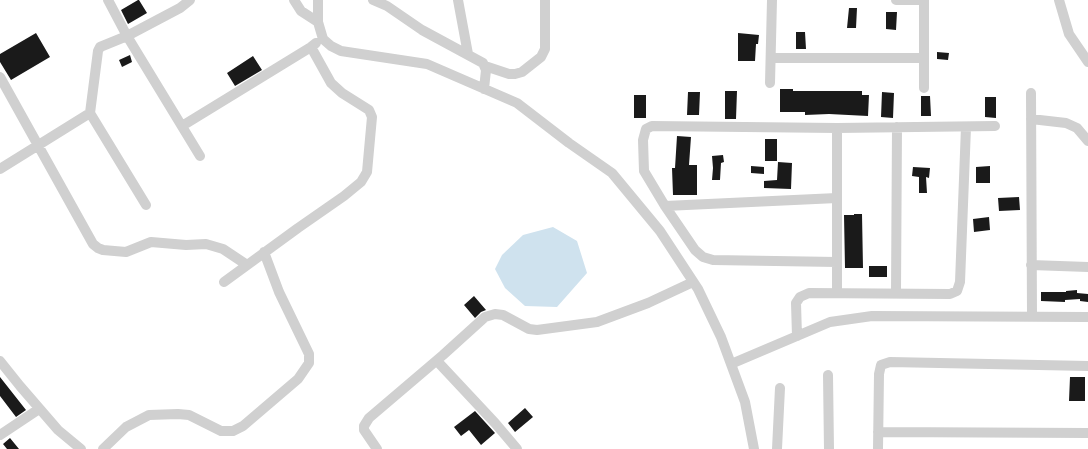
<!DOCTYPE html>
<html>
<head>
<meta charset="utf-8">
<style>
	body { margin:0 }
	canvas { display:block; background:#fff }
</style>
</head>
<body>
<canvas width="1088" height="449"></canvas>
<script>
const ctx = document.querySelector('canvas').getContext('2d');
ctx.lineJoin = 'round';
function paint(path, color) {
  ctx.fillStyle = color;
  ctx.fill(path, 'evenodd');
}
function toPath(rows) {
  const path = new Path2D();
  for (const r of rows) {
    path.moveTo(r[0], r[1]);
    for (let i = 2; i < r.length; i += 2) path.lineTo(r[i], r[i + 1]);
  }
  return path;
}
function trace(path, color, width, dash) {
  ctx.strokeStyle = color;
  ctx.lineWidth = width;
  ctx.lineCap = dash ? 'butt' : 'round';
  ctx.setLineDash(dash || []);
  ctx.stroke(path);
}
paint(toPath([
	[553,227,577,241,587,273,557,307,525,306,505,288,495,269,502,255,523,235]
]), '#cfe2ee');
paint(toPath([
	[138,0,139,0,147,13,128,24,121,10],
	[849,8,857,8,856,28,847,28],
	[886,12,897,12,896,30,886,29],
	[796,32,805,32,806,49,796,49],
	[36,33,50,57,11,80,0,62,0,54],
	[738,33,759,35,758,44,756,44,755,61,738,61],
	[937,52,949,53,948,60,937,59],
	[130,55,132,62,122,67,119,60],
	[253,56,262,70,235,86,227,73],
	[780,89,793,89,793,91,862,91,862,95,869,95,868,116,829,114,805,115,805,112,780,112],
	[725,91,737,91,736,119,725,119],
	[688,92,700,92,699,115,687,115],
	[882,92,894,93,893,118,881,117],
	[634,95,646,95,646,118,634,118],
	[921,96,930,96,931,116,921,116],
	[985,97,996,97,996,118,985,117],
	[677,136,691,137,689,165,697,165,697,195,673,195,672,168,675,168],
	[765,139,777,139,777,161,765,161],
	[723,155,724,162,721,163,720,180,712,180,713,168,712,156],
	[778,162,792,163,791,189,764,188,764,181,777,180],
	[751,166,764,167,764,174,751,173],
	[990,166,990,183,976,183,976,167],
	[913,167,930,168,929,178,926,177,927,193,919,193,919,177,912,176],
	[1019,197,1020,210,999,211,998,198],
	[854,214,862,214,863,268,845,268,844,215,854,215],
	[989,217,990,230,974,232,973,219],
	[869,266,887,266,887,277,869,277],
	[1077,290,1077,293,1088,294,1088,302,1080,301,1080,299,1065,300,1065,302,1041,301,1041,292,1066,292,1066,291],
	[474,296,486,310,481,312,475,318,464,305],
	[0,377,26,410,16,417,0,396],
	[1070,377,1085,377,1085,401,1069,401],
	[525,408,533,417,515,432,508,423],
	[475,411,495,433,481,445,469,430,461,436,454,427],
	[10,438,19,449,7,449,3,444]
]), '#1a1a1a');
trace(toPath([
	[108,0,127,36,200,156],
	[294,0,301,11,318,22],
	[318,0,318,22,323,39,331,46,341,51,427,64,517,103,569,143,612,173,660,231,698,289,721,337,745,402,754,449],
	[373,0,387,6,422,30,483,63,486,70,484,89],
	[458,0,468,54],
	[896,0,924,0],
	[924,0,924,88],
	[1059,0,1069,34,1088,62],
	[771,58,924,58],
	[485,66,509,74,515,74,522,72,541,57,545,49,545,0],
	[0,77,93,244,98,248,103,250,126,252,151,242,186,245,206,244,223,249,247,265],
	[770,83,772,0],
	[1031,93,1032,316],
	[90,113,146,205],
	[1031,119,1066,123,1077,128,1088,141],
	[182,126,311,47,316,43],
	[0,169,90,113,98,51,100,47,127,36,180,8,190,0],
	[665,206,837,198],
	[837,262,713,260,703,257,695,250,665,206,644,171,643,140,646,129,652,126,837,128,995,126],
	[1031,265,1088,267],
	[224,282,298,228,344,196,361,182,367,172,372,117,369,110,342,93,331,83,311,47],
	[896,292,897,127],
	[837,293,837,128],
	[797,336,796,303,800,297,809,293,950,294,957,291,960,282,966,127],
	[0,361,20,386,58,430,81,449],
	[437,361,495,423,517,449],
	[731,364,830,322,872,316,1088,317],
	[828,375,829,449],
	[878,432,1088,433],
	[0,435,39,409],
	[103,449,126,427,149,415,178,414,189,415,221,431,233,431,243,426,298,379,309,363,309,354,279,292,264,252],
	[377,449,364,430,364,426,369,418,443,355,485,317,495,314,503,315,529,329,537,330,597,322,648,303,693,282],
	[777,449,780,388],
	[878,449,879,374,881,365,890,362,1088,366]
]), '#d0d0d0', 10);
</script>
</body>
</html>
